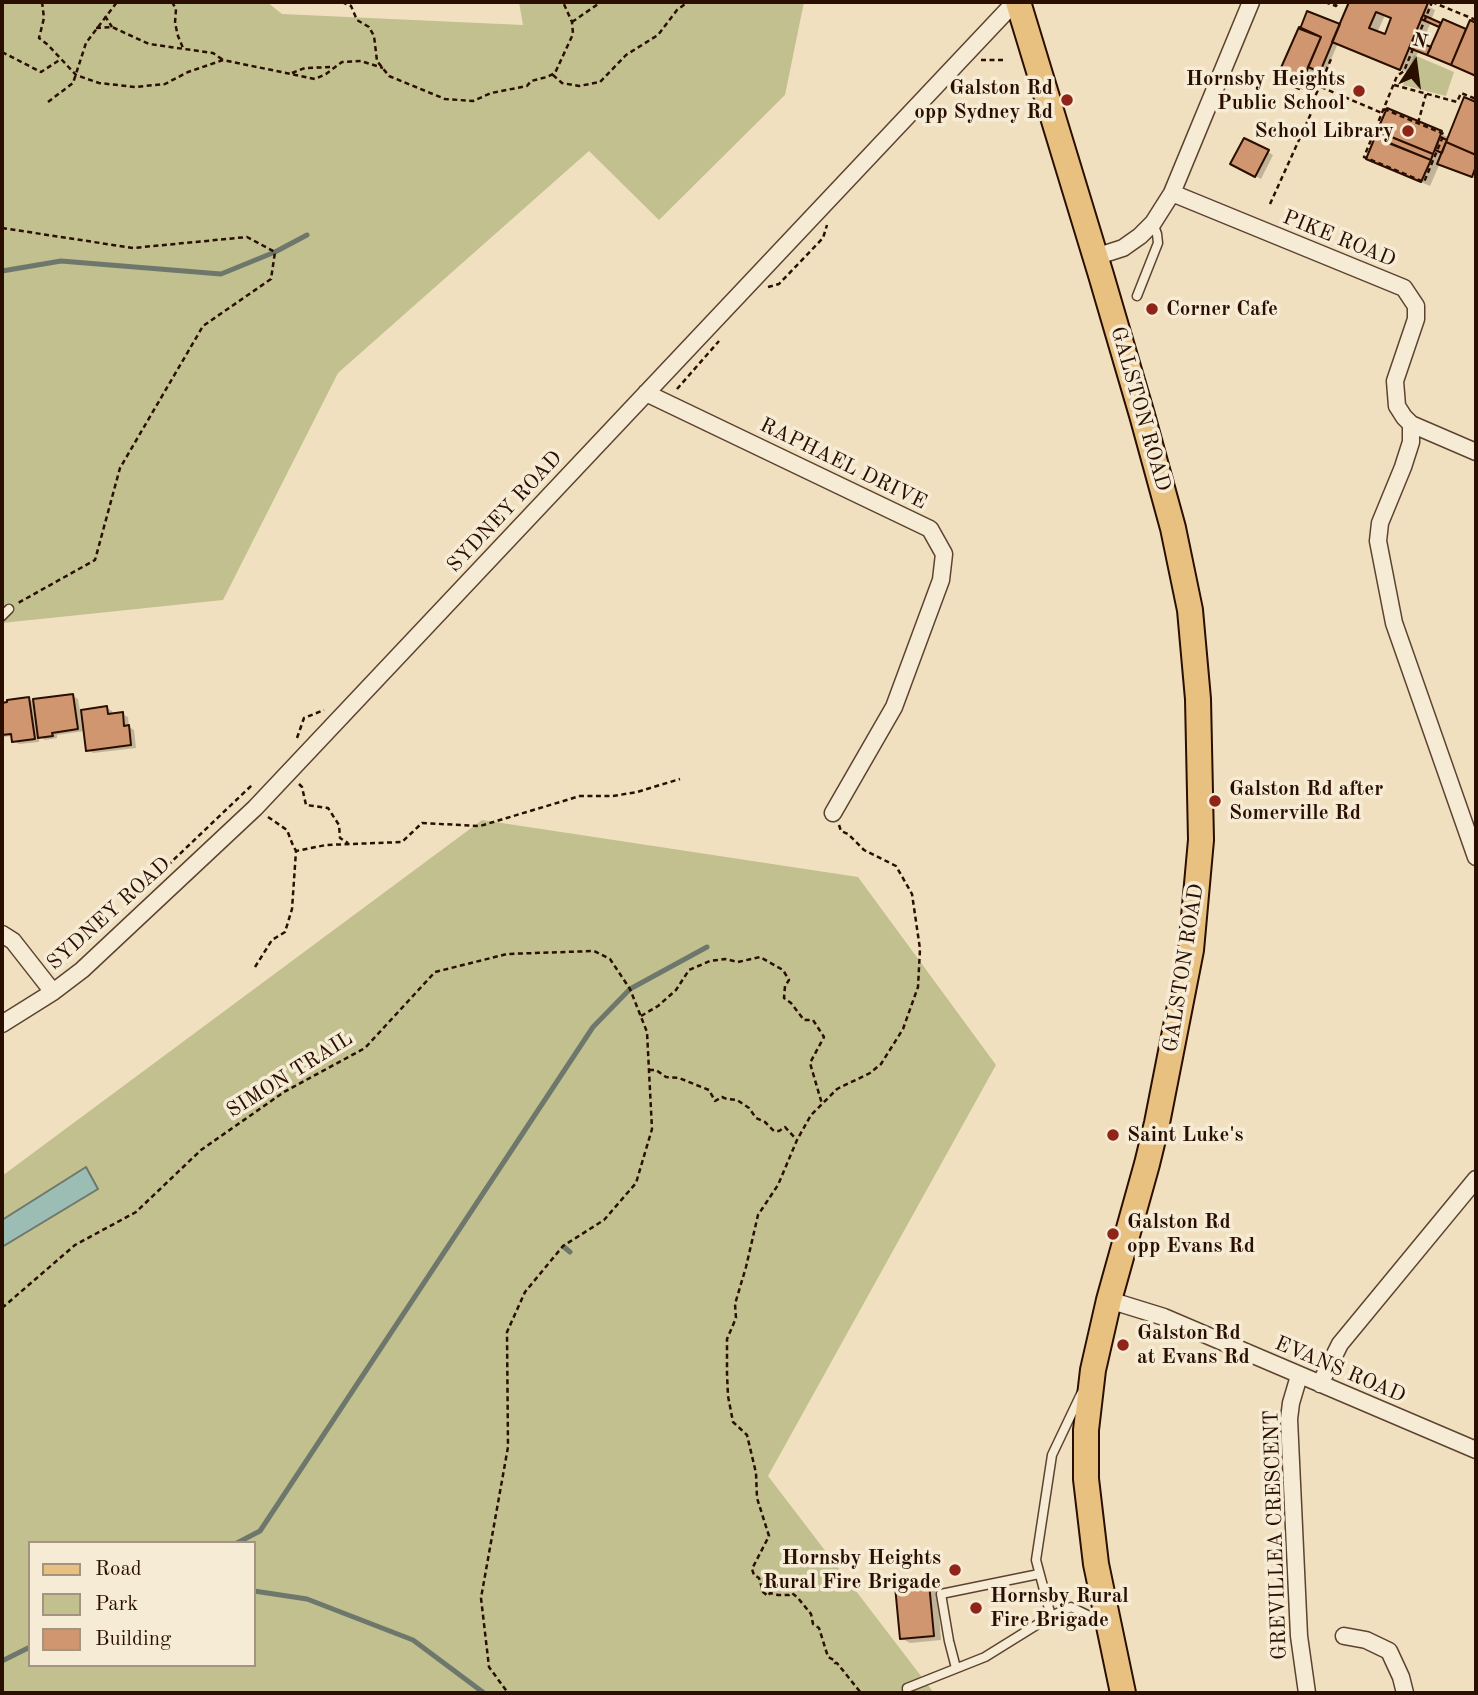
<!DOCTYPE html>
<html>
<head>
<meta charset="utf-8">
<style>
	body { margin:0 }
	#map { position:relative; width:1478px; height:1695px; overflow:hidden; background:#f1e0bf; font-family:"Old Standard TT",serif }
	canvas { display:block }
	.frame { position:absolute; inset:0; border:4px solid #2a0f00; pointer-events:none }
	.legend { position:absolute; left:28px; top:1541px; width:228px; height:126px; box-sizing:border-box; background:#f6ebd5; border:2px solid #a49380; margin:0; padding:9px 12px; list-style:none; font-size:21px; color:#2a0f00 }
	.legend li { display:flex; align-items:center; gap:14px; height:35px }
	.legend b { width:35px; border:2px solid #a49380 }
	.north { position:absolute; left:1380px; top:28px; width:70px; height:70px; -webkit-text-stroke:5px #f6ebd5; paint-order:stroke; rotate:13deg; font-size:19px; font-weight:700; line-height:28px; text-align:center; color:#2a0f00 }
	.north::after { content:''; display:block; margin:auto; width:24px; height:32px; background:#2a0f00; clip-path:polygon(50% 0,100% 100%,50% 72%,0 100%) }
</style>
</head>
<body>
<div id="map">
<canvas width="1478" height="1695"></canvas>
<div class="frame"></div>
<ul class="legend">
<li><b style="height:9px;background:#e8c080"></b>Road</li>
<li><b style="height:19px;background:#c1c08e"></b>Park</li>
<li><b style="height:19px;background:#cf966f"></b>Building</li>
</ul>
<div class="north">N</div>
</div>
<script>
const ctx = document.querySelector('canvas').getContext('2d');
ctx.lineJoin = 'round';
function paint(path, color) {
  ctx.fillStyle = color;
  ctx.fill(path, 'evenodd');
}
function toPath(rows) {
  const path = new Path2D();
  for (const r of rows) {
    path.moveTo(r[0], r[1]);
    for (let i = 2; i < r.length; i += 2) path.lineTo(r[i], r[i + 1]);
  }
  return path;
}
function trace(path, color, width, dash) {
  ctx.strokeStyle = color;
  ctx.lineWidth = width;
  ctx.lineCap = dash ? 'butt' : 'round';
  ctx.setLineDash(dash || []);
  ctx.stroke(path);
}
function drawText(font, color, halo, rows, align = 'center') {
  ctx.font = font + ' "Old Standard TT",serif';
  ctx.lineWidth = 7;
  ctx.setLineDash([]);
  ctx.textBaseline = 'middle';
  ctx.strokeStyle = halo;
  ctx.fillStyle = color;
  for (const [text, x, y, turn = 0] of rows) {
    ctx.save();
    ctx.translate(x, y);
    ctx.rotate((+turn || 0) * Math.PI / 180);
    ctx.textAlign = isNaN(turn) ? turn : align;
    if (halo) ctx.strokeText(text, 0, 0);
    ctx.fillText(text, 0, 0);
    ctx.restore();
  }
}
paint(toPath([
	[2,2,267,2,282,14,523,25,519,2,804,2,785,95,659,220,589,151,338,373,223,600,2,623],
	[1414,55,1454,72,1446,96,1403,85],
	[482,820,858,877,996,1065,768,1476,934,1693,2,1693,2,1176],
	[30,1543,254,1543,254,1665,30,1665]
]), '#c1c08e');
const water = toPath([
	[86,1167,98,1189,2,1247,2,1220,86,1167]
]);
paint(water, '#9bbdb4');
trace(water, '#6e776c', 2);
paint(toPath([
	[1351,2,1419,2,1435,10,1431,21,1442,25,1444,21,1467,32,1471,23,1476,25,1476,75,1419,50,1409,73,1338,43,1325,74,1317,70,1308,92,1287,84,1340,27],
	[1385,15,1393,19,1386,36,1377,33],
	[1431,22,1441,26,1432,49,1421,45],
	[1465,100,1476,104,1476,179,1440,163,1430,186,1368,159,1382,142,1386,134,1388,111,1450,138],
	[1245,140,1273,155,1261,179,1233,164],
	[73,696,78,699,80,711,107,708,112,711,113,715,122,714,128,717,129,727,134,730,136,748,93,753,88,750,85,731,57,735,57,738,45,740,39,736,39,742,19,744,14,741,13,736,2,737,2,705,29,699,33,701],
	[928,1584,937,1589,941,1640,910,1643,901,1638]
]), '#0003');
trace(toPath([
	[2,271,61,261,221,274,275,252,307,235],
	[564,1247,570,1252],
	[237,1543,260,1531,593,1027,630,989,707,947],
	[254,1591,307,1599,413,1640,484,1693],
	[2,1661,30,1647]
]), '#6e776c', 5);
const building = toPath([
	[1349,2,1423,2,1428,3,1400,70,1332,42,1349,2],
	[1376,12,1391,18,1385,34,1369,28,1376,12],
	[1307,11,1340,24,1320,72,1308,67,1321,37,1300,29,1307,11],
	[1423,15,1441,23,1439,27,1421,19,1423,15],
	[1443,19,1466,29,1451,65,1427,55,1443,19],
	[1470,20,1476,23,1476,76,1451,65,1470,20],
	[1299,27,1321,37,1299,89,1276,79,1299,27],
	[1413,40,1431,47,1427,55,1409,48,1413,40],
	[1464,97,1476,102,1476,155,1446,142,1464,97],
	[1387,108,1442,131,1433,154,1377,131,1387,108],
	[1384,134,1433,154,1431,160,1381,140,1384,134],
	[1375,137,1431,160,1421,182,1366,159,1375,137],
	[1440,137,1447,140,1442,153,1435,150,1440,137],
	[1244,138,1269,150,1255,177,1230,164,1244,138],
	[1446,142,1476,155,1476,166,1472,177,1437,164,1446,142],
	[73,694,78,729,52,733,53,736,38,738,33,699,73,694],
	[29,697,35,739,12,742,11,734,2,735,2,703,7,702,7,700,29,697],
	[107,706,108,714,123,712,124,726,129,725,131,745,86,751,81,710,107,706],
	[929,1583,934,1636,900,1639,895,1586,929,1583]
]);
paint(building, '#cf966f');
trace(building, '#2a0f00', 2);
const service = toPath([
	[1137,296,1158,243,1157,234,1153,223],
	[2,616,9,609],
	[1081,1394,1052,1455,1036,1560,1051,1616,1071,1607,1102,1622],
	[956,1668,949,1641,941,1594,1039,1574],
	[907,1689,907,1688,985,1657,1051,1616]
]);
const minor = toPath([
	[1172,193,1404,288,1416,306,1416,319,1395,381,1397,406,1404,417,1411,424,1476,452],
	[1095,257,1123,248,1140,236,1153,223,1172,193,1251,2],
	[646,393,930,529,944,554,941,580,894,707,833,813],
	[1411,424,1411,442,1403,467,1380,523,1378,541,1394,623,1476,857],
	[2,934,13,941,53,992],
	[2,1024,53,992,82,970,255,808,1015,2],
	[1109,1300,1164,1317,1476,1450],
	[1299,1376,1291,1403,1289,1419,1299,1636,1307,1693],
	[1320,1384,1340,1344,1476,1179],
	[1344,1636,1366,1640,1389,1651,1401,1677,1405,1693]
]);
const primary = toPath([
	[1018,2,1101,275,1142,415,1173,528,1190,610,1198,699,1201,840,1191,950,1157,1123,1147,1164,1109,1300,1093,1370,1086,1430,1086,1479,1096,1564,1123,1693]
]);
trace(service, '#5c4330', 11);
trace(minor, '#5c4330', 19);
trace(primary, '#2a0f00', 28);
trace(toPath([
	[42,2,44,18,39,38,48,45,76,75,99,83,135,87,165,84,188,72,223,60,315,79,326,74,342,62,361,61,383,68],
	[172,2,176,9,175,23,178,36,183,48],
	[342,2,351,6,357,20,369,27,374,36,377,61,389,76,445,99,473,101,491,93,527,86,531,81,547,77,555,73,573,34,572,22,563,2],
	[1325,2,1336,6,1338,2],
	[1432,2,1476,20],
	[105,16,112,27],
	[572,22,601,2],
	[96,28,112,27,149,44,213,53,223,60],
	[2,52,41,72,61,59],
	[981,60,1006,60],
	[292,73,305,68,333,67],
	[553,75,562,83,579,86,600,82,626,55,658,35,677,10,688,2],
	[1394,85,1457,102,1461,93,1476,99],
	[1321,87,1382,113],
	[48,102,73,83,86,43,117,2],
	[1384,109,1444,134,1424,182,1364,157,1397,76,1404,71,1432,2],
	[1418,123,1426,94],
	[1270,204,1313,109,1312,104,1331,59],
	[2,228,133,248,247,237,275,252,271,279,203,326,120,468,95,560,18,603],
	[768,287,779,284,823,238,827,225],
	[677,389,719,341],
	[297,738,304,718,324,710],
	[299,784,302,787,306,805,328,808,339,825,340,838,348,843],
	[268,817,287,830,292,843,296,851],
	[839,825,841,831,848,834,864,850,896,866,912,894,920,949,918,987,903,1029,881,1064,870,1073,837,1089,811,1115,797,1140,778,1185,758,1215,746,1267,735,1304,736,1318,727,1339,727,1374,728,1396,733,1422,747,1435,756,1473,757,1498,769,1536,752,1569,754,1575,759,1578,763,1592,768,1596,770,1593,778,1595,789,1595,792,1593,798,1598,811,1614,813,1624,819,1628,828,1657,834,1660,835,1663,837,1663,861,1693],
	[143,889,252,785],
	[255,967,272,940,285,932,292,909,296,851,326,845,402,842,422,823,480,826,580,796,613,796,637,792,680,779],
	[641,1016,658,1006,676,990,689,970,710,961,725,959,738,962,760,957,783,970,789,980,785,986,784,998,791,1003,804,1020,813,1020,824,1037,810,1063,822,1104],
	[649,1070,656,1070,666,1077,679,1078,709,1090,715,1101,722,1097,727,1099,737,1100,749,1108,756,1118,765,1122,774,1131,779,1131,785,1127,796,1139],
	[2,1308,75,1245,136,1212,201,1150,284,1092,365,1048,435,972,507,954,594,951,610,959,630,989,647,1032,652,1129,636,1183,604,1220,563,1246,525,1292,507,1332,508,1447,481,1598,489,1667,508,1693]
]), '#2a0f00', 2.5, [5, 3.5]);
trace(service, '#f6ebd5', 8);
trace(minor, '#f6ebd5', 16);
trace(primary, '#e8c080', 24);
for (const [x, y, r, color] of [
	[1359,91,7,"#8f2418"],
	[1067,100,7,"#8f2418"],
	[1408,131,7,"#8f2418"],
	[1152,309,7,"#8f2418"],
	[1215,801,7,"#8f2418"],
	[1113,1135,7,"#8f2418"],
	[1113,1234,7,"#8f2418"],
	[1123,1345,7,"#8f2418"],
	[955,1570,7,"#8f2418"],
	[976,1608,7,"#8f2418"]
]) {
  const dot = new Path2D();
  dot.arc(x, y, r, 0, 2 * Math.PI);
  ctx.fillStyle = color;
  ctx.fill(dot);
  trace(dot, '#f6ebd5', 2.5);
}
drawText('bold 21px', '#2a0f00', '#f6ebd5', [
	["Hornsby Heights",1345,79,"right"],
	["Public School",1345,103,"right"],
	["Galston Rd",1053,88,"right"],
	["opp Sydney Rd",1053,112,"right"],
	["School Library",1394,131,"right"],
	["Corner Cafe",1166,309],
	["Galston Rd after",1229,789],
	["Somerville Rd",1229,813],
	["Saint Luke's",1127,1135],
	["Galston Rd",1127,1222],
	["opp Evans Rd",1127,1246],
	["Galston Rd",1137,1333],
	["at Evans Rd",1137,1357],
	["Hornsby Heights",941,1558,"right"],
	["Rural Fire Brigade",941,1582,"right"],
	["Hornsby Rural",990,1596],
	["Fire Brigade",990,1620]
], 'left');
drawText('21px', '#2a0f00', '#f6ebd5', [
	["PIKE ROAD",1339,239,22],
	["GALSTON ROAD",1140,409,74],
	["RAPHAEL DRIVE",843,464,26],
	["SYDNEY ROAD",505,512,-47],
	["SYDNEY ROAD",109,914,-42],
	["GALSTON ROAD",1184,968,-81],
	["SIMON TRAIL",290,1075,-32],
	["EVANS ROAD",1340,1370,23],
	["GREVILLEA CRESCENT",1276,1535,-92]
]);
</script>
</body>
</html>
